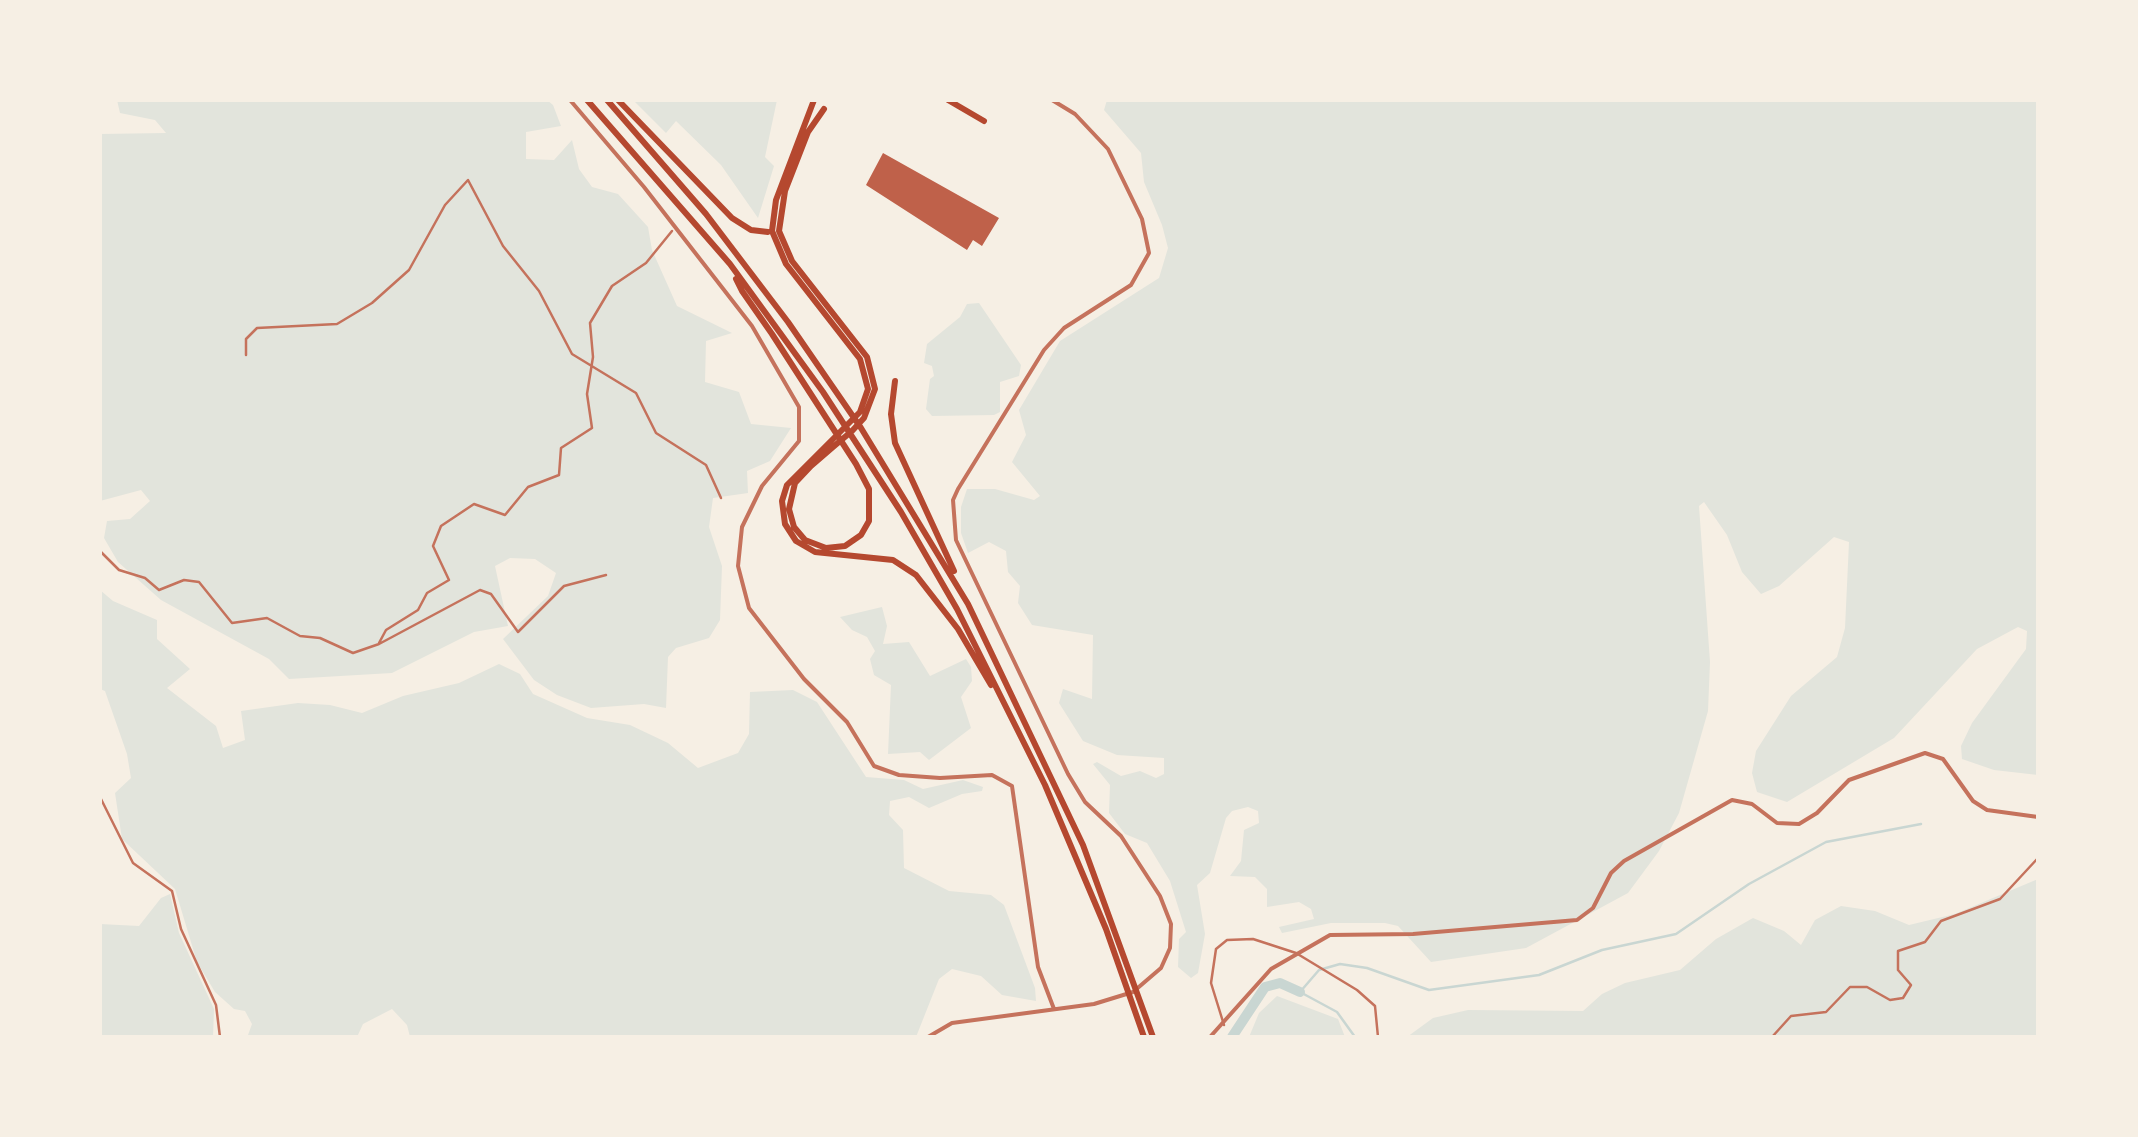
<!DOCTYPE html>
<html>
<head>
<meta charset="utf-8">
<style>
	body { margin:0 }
	#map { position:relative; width:2138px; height:1137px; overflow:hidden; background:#f6efe4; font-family:"DejaVu Sans",sans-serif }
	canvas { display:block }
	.frame { position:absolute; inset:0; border:102px solid #f6efe4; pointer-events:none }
</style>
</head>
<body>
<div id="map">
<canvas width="2138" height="1137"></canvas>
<div class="frame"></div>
</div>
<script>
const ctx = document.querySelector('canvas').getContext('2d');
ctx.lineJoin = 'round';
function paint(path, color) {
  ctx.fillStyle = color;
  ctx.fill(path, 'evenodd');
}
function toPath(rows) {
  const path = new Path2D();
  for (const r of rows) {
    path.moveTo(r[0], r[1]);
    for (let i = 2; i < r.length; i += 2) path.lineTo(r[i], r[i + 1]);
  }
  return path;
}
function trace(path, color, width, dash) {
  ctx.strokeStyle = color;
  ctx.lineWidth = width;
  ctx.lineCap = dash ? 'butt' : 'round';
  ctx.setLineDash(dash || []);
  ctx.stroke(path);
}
paint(toPath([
	[117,100,547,100,553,105,561,126,526,132,526,159,554,160,572,140,579,169,592,187,618,194,648,227,652,250,677,306,732,333,706,341,705,382,739,392,751,424,791,428,770,461,747,471,748,493,713,498,709,527,722,566,720,620,709,638,676,648,668,657,666,708,644,704,591,708,557,695,534,680,503,639,548,596,556,573,535,559,510,558,495,566,508,626,474,632,392,673,289,679,269,659,161,600,118,562,104,538,107,521,130,519,150,501,141,490,100,501,100,134,166,133,155,120,120,113],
	[633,100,777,100,765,157,774,166,758,218,721,165,676,121,666,133],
	[1107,100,2038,100,2038,775,1994,770,1962,759,1961,746,1972,723,2026,649,2027,631,2018,627,1977,649,1894,738,1787,802,1757,792,1752,773,1756,751,1791,696,1837,657,1845,628,1849,542,1834,537,1779,586,1761,594,1742,572,1727,535,1704,502,1699,506,1710,662,1708,711,1679,813,1659,851,1628,893,1526,948,1431,962,1398,926,1385,923,1331,923,1282,933,1279,927,1314,919,1311,909,1299,902,1267,907,1267,889,1255,877,1230,876,1241,861,1244,830,1259,823,1258,811,1248,807,1232,811,1226,818,1210,873,1197,885,1205,934,1198,973,1191,978,1178,967,1179,939,1186,932,1170,881,1147,843,1125,834,1109,813,1110,785,1093,764,1097,762,1121,776,1140,771,1156,778,1164,774,1164,758,1117,755,1083,741,1059,703,1063,689,1092,699,1093,635,1032,625,1018,603,1020,586,1008,572,1006,551,989,542,968,553,961,533,961,507,967,489,995,489,1034,500,1040,496,1012,462,1026,435,1019,410,1060,341,1159,278,1168,248,1162,225,1144,182,1141,153,1104,110],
	[979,303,1021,365,1019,376,1000,382,1000,412,994,415,932,416,926,409,930,379,934,376,932,366,924,363,927,344,960,317,967,304],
	[100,590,113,601,157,620,157,639,190,669,167,688,216,726,223,748,245,740,241,711,298,703,330,705,362,713,403,696,459,683,499,664,520,674,533,694,587,718,630,725,668,743,698,768,738,753,749,734,750,692,793,690,817,702,866,777,904,780,923,789,963,780,983,787,982,791,962,794,929,808,909,797,890,801,889,815,903,830,904,868,949,891,991,895,1004,905,1035,988,1036,1001,1002,995,981,976,952,969,939,979,916,1037,410,1037,407,1025,392,1009,363,1024,357,1037,248,1035,252,1024,245,1011,234,1009,215,992,197,962,175,889,122,839,115,793,131,778,127,754,105,691,100,689],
	[882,607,887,626,883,644,909,642,930,676,966,659,971,667,972,681,961,697,971,728,929,760,920,752,888,754,891,685,874,675,870,659,875,651,867,637,852,630,840,617],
	[2038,879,2038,1037,1407,1037,1433,1018,1468,1010,1583,1011,1602,994,1625,983,1680,970,1716,939,1753,918,1784,931,1801,945,1815,920,1841,906,1875,911,1909,925,1955,914],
	[170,894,179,933,214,1009,213,1037,100,1037,100,924,139,926,161,898],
	[1277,996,1338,1019,1345,1037,1249,1037,1259,1013]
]), '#e2e4dc');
trace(toPath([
	[1355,1037,1337,1012,1300,992,1319,970,1340,964,1367,968,1429,990,1539,975,1602,950,1676,934,1749,884,1826,842,1921,824]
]), '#c9d6d2', 2.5);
trace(toPath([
	[1232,1037,1265,987,1280,983,1300,992]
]), '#c9d6d2', 10);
paint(toPath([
	[883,153,999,218,982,246,973,240,967,250,866,185]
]), '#bf614a');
trace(toPath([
	[246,355,246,339,257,328,337,324,372,303,409,270,445,205,468,180,503,246,539,291,572,354,636,393,656,433,706,465,721,498],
	[100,551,119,570,145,578,159,590,184,580,199,582,232,623,267,618,300,636,320,638,353,653,379,644,480,590,491,594,518,632,564,586,606,575],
	[379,643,386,630,418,610,427,593,449,580,433,546,441,526,474,504,505,515,528,487,559,475,561,448,592,428,587,394,593,357,590,323,612,286,646,263,672,231],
	[100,797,133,863,172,891,181,929,216,1005,220,1037],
	[1224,1025,1211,983,1216,949,1227,940,1253,939,1296,953,1357,990,1375,1006,1378,1037],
	[1772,1037,1791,1016,1826,1012,1850,987,1867,987,1890,1000,1903,998,1911,985,1898,970,1898,951,1925,942,1941,921,2000,899,2038,858]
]), '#c5725c', 2.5);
trace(toPath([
	[570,100,644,187,752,326,799,407,799,441,762,486,742,527,738,566,749,608,804,679,847,722,874,766,899,775,940,778,992,775,1012,786,1038,967,1054,1009],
	[928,1037,952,1023,1094,1004,1133,992,1161,968,1170,948,1171,924,1160,896,1121,836,1085,802,1068,774,956,540,953,500,958,489,1044,350,1064,328,1131,285,1149,253,1142,219,1108,149,1075,114,1052,100],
	[1210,1037,1271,969,1330,935,1413,934,1577,920,1593,908,1611,873,1624,861,1732,800,1752,804,1777,823,1799,824,1817,813,1849,780,1925,753,1943,759,1973,801,1987,810,2038,817]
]), '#c5725c', 4);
trace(toPath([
	[587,100,730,264,823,392,901,512,957,609,1045,785,1106,929,1144,1037],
	[607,100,706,214,788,322,861,428,968,604,1083,845,1153,1037],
	[618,100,732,218,751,230,768,232],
	[814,100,776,200,772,231,786,264,860,359,868,389,860,412,787,485,782,501,785,524,796,541,815,552,893,560,916,575,958,629,991,685],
	[948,100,984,121],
	[736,279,742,291,772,334,856,464,869,489,869,521,861,535,845,546,826,548,805,540,794,527,789,509,795,483,811,466,833,447,852,431,864,418,875,389,867,357,792,261,779,231,785,191,808,132,824,109],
	[895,381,891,414,895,443,954,571]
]), '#b5482f', 6);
</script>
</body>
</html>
